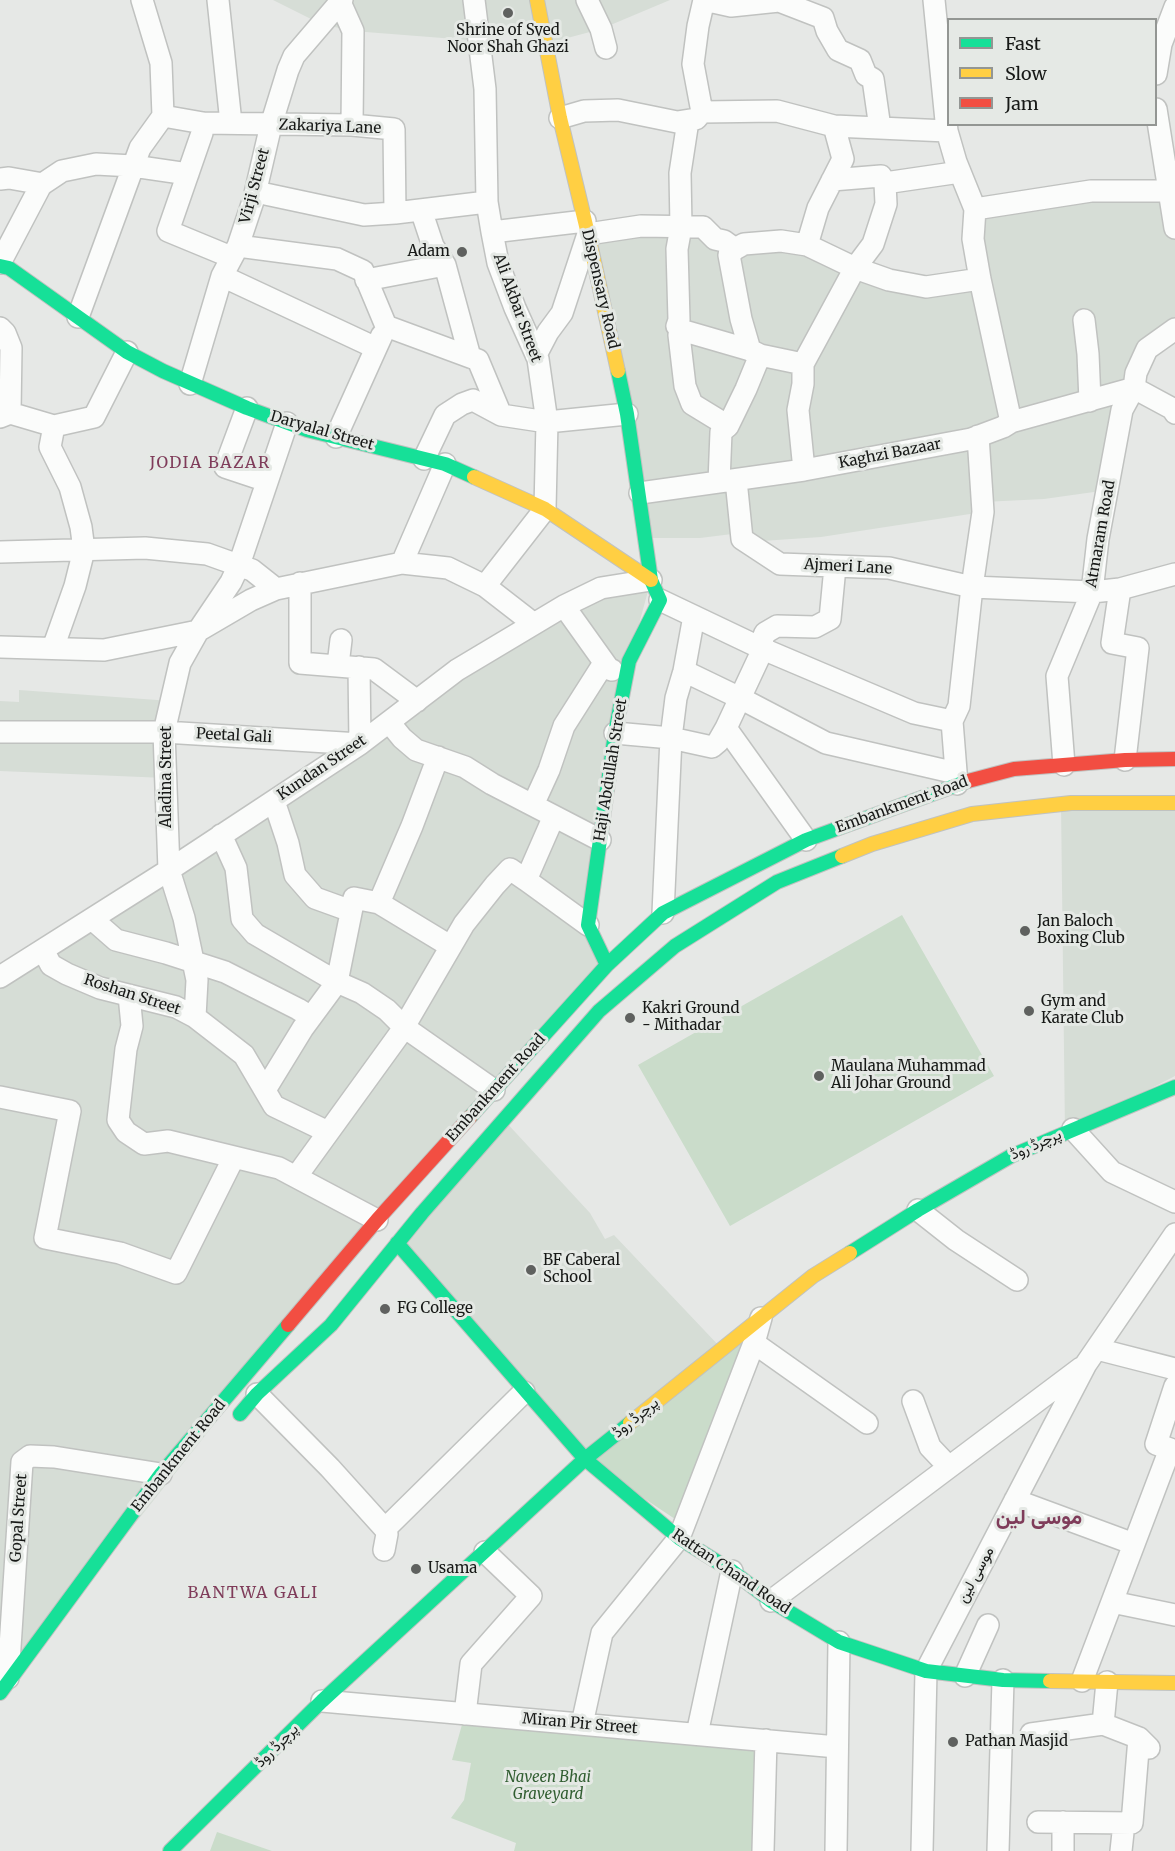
<!DOCTYPE html>
<html>
<head>
<meta charset="utf-8">
<style>
	body { margin:0 }
	#map { position:relative; width:1175px; height:1851px; overflow:hidden; background:#e6e8e6; font-family:Merriweather,serif }
	canvas { display:block }
	.legend { position:absolute; left:947px; top:18px; width:210px; height:108px; box-sizing:border-box; background:#e5e9e5; border:2px solid #939693; margin:0; padding:8px 10px; list-style:none; font-size:18px; color:#171917 }
	.legend li { display:flex; align-items:center; gap:12px; height:30px }
	.legend b { width:30px; border:2px solid #939693 }
</style>
</head>
<body>
<div id="map">
<canvas width="1175" height="1851"></canvas>
<ul class="legend">
<li><b style="height:8px;background:#16e098"></b>Fast</li>
<li><b style="height:8px;background:#ffcf43"></b>Slow</li>
<li><b style="height:8px;background:#f24e42"></b>Jam</li>
</ul>
</div>
<script>
const ctx = document.querySelector('canvas').getContext('2d');
ctx.lineJoin = 'round';
function paint(path, color) {
  ctx.fillStyle = color;
  ctx.fill(path, 'evenodd');
}
function toPath(rows) {
  const path = new Path2D();
  for (const r of rows) {
    path.moveTo(r[0], r[1]);
    for (let i = 2; i < r.length; i += 2) path.lineTo(r[i], r[i + 1]);
  }
  return path;
}
function trace(path, color, width, dash) {
  ctx.strokeStyle = color;
  ctx.lineWidth = width;
  ctx.lineCap = dash ? 'butt' : 'round';
  ctx.setLineDash(dash || []);
  ctx.stroke(path);
}
function drawText(font, color, halo, rows, align = 'center') {
  ctx.font = font + ' Merriweather,Vazirmatn,serif';
  ctx.lineWidth = 6;
  ctx.setLineDash([]);
  ctx.textBaseline = 'middle';
  ctx.strokeStyle = halo;
  ctx.fillStyle = color;
  for (const [text, x, y, turn = 0] of rows) {
    ctx.save();
    ctx.translate(x, y);
    ctx.rotate((+turn || 0) * Math.PI / 180);
    ctx.textAlign = isNaN(turn) ? turn : align;
    if (halo) ctx.strokeText(text, 0, 0);
    ctx.fillText(text, 0, 0);
    ctx.restore();
  }
}
paint(toPath([
	[273,0,670,0,601,29,545,44,541,27,481,41,353,31,321,24],
	[1170,191,1175,228,1175,329,1146,353,1108,490,1044,499,983,502,983,512,821,537,747,542,740,533,700,538,646,538,588,234,641,226,715,239,781,241,889,280,980,279,975,209],
	[651,580,629,661,588,925,607,965,377,1220,0,1693,0,979,564,606],
	[19,690,171,701,165,778,0,771,0,701,19,702],
	[1175,803,1175,1076,1065,1133,1061,804],
	[504,1120,590,1213,605,1239,614,1235,722,1349,585,1459,395,1247]
]), '#d6ddd6');
paint(toPath([
	[902,915,994,1076,730,1226,638,1065],
	[761,1318,675,1519,585,1459],
	[465,1714,766,1740,762,1851,514,1851,516,1843,451,1818,464,1800,471,1763,452,1760],
	[217,1832,272,1851,210,1851]
]), '#cadcca');
const street = toPath([
	[218,0,231,123],
	[474,0,485,89,487,202,492,232,498,263,515,308,538,359,547,422,545,509,485,586],
	[587,0,601,29,606,48],
	[704,0,731,6,779,1,823,18,827,31,838,50,860,60,866,75,873,79,880,128],
	[934,0,947,131,956,162,975,209,973,239,980,279,1011,422],
	[340,2,353,31,352,125],
	[1156,74,1161,44,1175,7],
	[1156,109,1175,228],
	[702,112,693,64,698,26,704,0],
	[163,116,203,123,352,125,394,129,395,213,487,202],
	[560,118,584,111,618,110,677,122,696,119,702,112,777,111,834,126,947,131],
	[688,121,680,173,681,227,677,249,679,320,677,326,681,330,679,335,685,386,692,404,728,426],
	[203,123,202,133,168,231,231,257],
	[0,179,9,178,43,184],
	[832,180,881,176,885,183,960,172],
	[256,192,364,215,395,213],
	[975,209,1091,191,1175,191],
	[421,210,433,246,445,265,470,357],
	[492,232,585,221],
	[807,245,818,208,843,159,834,126],
	[238,246,337,259,363,271,386,326,478,360,501,415],
	[0,263,41,185,62,171,96,164,133,166,188,174],
	[222,276,376,348],
	[366,280,445,265],
	[78,317,140,148,163,116,161,63,142,0],
	[1084,320,1088,354,1090,401],
	[0,328,5,333,11,348,10,413],
	[681,330,750,350],
	[536,355,548,332,562,313,588,234,641,226,703,227,715,239,724,241,735,249],
	[760,355,803,364],
	[190,384,222,276,238,246,254,198,271,125,288,70,294,56,342,0],
	[247,408,225,467,267,481],
	[0,417,10,413,54,426,94,417,127,352],
	[336,437,382,335],
	[424,459,445,415,462,404,473,400,501,415,547,422,627,414],
	[804,470,798,410,803,384,803,364,855,268,873,244,886,204,885,183],
	[736,480,742,539,780,564,889,568,972,587,1092,592,1120,589,1175,574],
	[719,482,721,432,728,426,746,389,760,355,750,350,741,319,729,255,735,249,744,244,781,241,807,245,855,268,889,280,926,287,980,279],
	[640,493,804,470,971,439,1003,427,1011,422,1134,388,1173,409,1175,413],
	[0,552,145,548,207,554,252,570,276,589],
	[402,563,445,464],
	[300,583,300,663,374,669,417,701],
	[1120,589,1112,643,1138,648,1125,760],
	[660,600,763,649,914,713,952,721],
	[564,606,609,669,612,670],
	[760,646,765,633,777,626,815,627,830,619,835,567],
	[0,647,104,650,198,631,251,600,276,589,402,563,448,568,485,586,534,624],
	[53,648,75,586,84,550,81,527,70,487,50,447,54,426],
	[763,649,726,728,806,840],
	[338,665,341,640],
	[684,671,740,698,826,743,956,773],
	[389,722,402,738,416,750,465,767,492,784,600,840],
	[0,732,164,732,360,744,359,667],
	[615,733,671,738,676,698,684,671,694,616],
	[1064,765,1057,676,1092,592,1098,539,1122,410,1134,388,1136,373,1147,349,1175,329],
	[957,784,952,721,959,706,972,587,983,512,978,436],
	[274,801,288,843,295,875,315,898,351,911],
	[533,805,549,770,564,726,604,663],
	[554,816,526,880,588,925],
	[221,835,236,868,242,919,255,934,337,982,362,993,387,1010,404,1027,494,1090],
	[379,903,450,946],
	[663,913,671,738,712,747,718,742,726,728],
	[92,919,116,940,166,953,225,972,298,1009,311,1017],
	[43,950,51,965,67,974,100,988,176,1007,195,1017,244,1055,274,1106,328,1132],
	[0,977,169,870,360,744,457,670,564,606,601,588,651,580],
	[129,995,132,1026,126,1049,118,1120,126,1132,144,1144,168,1141,279,1168,377,1220],
	[195,1017,197,980,184,918,169,870,164,732,180,663,198,631,231,582,239,565,287,423],
	[265,1090,303,1028,337,982,354,898,379,903,412,826,438,757],
	[0,1097,70,1111,45,1238,120,1253,176,1273,234,1157],
	[1073,1129,1112,1172,1175,1202],
	[296,1177,401,1032,464,924,495,885,510,869,526,880],
	[918,1210,956,1240,1017,1280],
	[754,1343,867,1423],
	[1097,1349,1175,1369],
	[257,1394,330,1468,385,1529,387,1534,384,1550],
	[913,1401,930,1447,949,1467],
	[1170,1449,1156,1444,1175,1386],
	[1015,1500,1134,1544],
	[385,1529,524,1392],
	[771,1601,1081,1368],
	[1112,1602,1175,1615],
	[965,1676,988,1625],
	[8,1678,22,1462,30,1456,54,1457,161,1474],
	[1082,1681,1170,1449,1175,1452],
	[322,1701,837,1747],
	[465,1714,471,1664,531,1596,485,1552],
	[582,1724,602,1633,679,1538,754,1343,761,1318],
	[1103,1724,1107,1682],
	[697,1734,732,1571],
	[1031,1734,1103,1724,1139,1738,1149,1748],
	[1038,1822,1132,1823,1139,1738],
	[763,1851,766,1740],
	[836,1851,839,1642],
	[922,1851,926,1671,1086,1364,1175,1234],
	[998,1851,1003,1680],
	[1063,1851,1063,1822],
	[1121,1851,1124,1823]
]);
const fast = toPath([
	[0,266,9,268,127,352,163,371,247,408,307,430,445,464,474,477],
	[607,965,588,925,615,733,629,661,660,600,651,580,627,414,618,371],
	[471,1116,607,965,663,913,806,840,968,781],
	[397,1243,585,1459,679,1538,732,1571,771,1601,839,1642,926,1671,1003,1680,1050,1681],
	[850,1253,918,1210,1011,1156,1175,1087],
	[240,1414,257,1394,331,1325,422,1213,599,1011,675,946,777,882,842,856],
	[0,1693,161,1474,288,1325],
	[170,1851,322,1701,585,1459,630,1423]
]);
const slow = toPath([
	[537,0,560,118,588,234,618,371],
	[474,477,545,509,651,580],
	[842,856,872,844,972,814,1071,803,1175,803],
	[630,1423,813,1276,850,1253],
	[1050,1681,1175,1683]
]);
const jam = toPath([
	[968,781,1014,769,1125,760,1175,759],
	[288,1325,377,1220,471,1116]
]);
trace(street, '#c0c2c0', 24);
trace(fast, '#c0c2c0', 16);
trace(slow, '#c0c2c0', 16);
trace(jam, '#c0c2c0', 16);
trace(street, '#fbfcfb', 21);
trace(fast, '#16e098', 14);
trace(slow, '#ffcf43', 14);
trace(jam, '#f24e42', 14);
for (const [x, y, r, color] of [
	[508,13,6,"#5f615f"],
	[462,252,6,"#5f615f"],
	[1025,931,6,"#5f615f"],
	[1029,1011,6,"#5f615f"],
	[630,1018,6,"#5f615f"],
	[819,1076,6,"#5f615f"],
	[531,1270,6,"#5f615f"],
	[385,1309,6,"#5f615f"],
	[416,1569,6,"#5f615f"],
	[953,1742,6,"#5f615f"]
]) {
  const dot = new Path2D();
  dot.arc(x, y, r, 0, 2 * Math.PI);
  ctx.fillStyle = color;
  ctx.fill(dot);
  trace(dot, '#e5e9e5', 2);
}
drawText('15px', '#171917', '#e5e9e5', [
	["Shrine of Syed",508,31,"center"],
	["Noor Shah Ghazi",508,48,"center"],
	["Adam",450,252,"right"],
	["Jan Baloch",1037,922],
	["Boxing Club",1037,939],
	["Gym and",1041,1002],
	["Karate Club",1041,1019],
	["Kakri Ground",642,1009],
	["- Mithadar",642,1026],
	["Maulana Muhammad",831,1067],
	["Ali Johar Ground",831,1084],
	["BF Caberal",543,1261],
	["School",543,1278],
	["FG College",397,1309],
	["Usama",428,1569],
	["Pathan Masjid",965,1742]
], 'left');
drawText('15px', '#171917', '#e5e9e5', [
	["Zakariya Lane",330,127,2],
	["Virji Street",255,186,-75],
	["Dispensary Road",600,289,77],
	["Ali Akbar Street",517,308,70],
	["Daryalal Street",322,431,16],
	["Kaghzi Bazaar",890,454,-11],
	["Atmaram Road",1101,534,-80],
	["Ajmeri Lane",848,567,3],
	["Peetal Gali",234,736,3],
	["Kundan Street",322,768,-34],
	["Haji Abdullah Street",611,770,-81],
	["Aladina Street",167,777,-90],
	["Embankment Road",902,805,-20],
	["Roshan Street",132,995,18],
	["Embankment Road",496,1088,-48],
	["پرچرڈ روڈ",1036,1145,-24],
	["پرچرڈ روڈ",636,1418,-39],
	["Embankment Road",179,1456,-51],
	["Gopal Street",19,1518,-86],
	["Rattan Chand Road",731,1572,34],
	["موسی لین",976,1575,-62],
	["Miran Pir Street",580,1724,5],
	["پرچرڈ روڈ",277,1746,-45]
]);
drawText('italic 15px', '#315e31', '#e5e9e5', [
	["Naveen Bhai",548,1778],
	["Graveyard",548,1795]
]);
ctx.letterSpacing = '1.5px';
drawText('16px', '#7f3c5a', '#e5e9e5', [
	["JODIA BAZAR",210,463],
	["BANTWA GALI",253,1593]
]);
ctx.letterSpacing = '0px';
drawText('bold 21px', '#7f3c5a', '#e5e9e5', [
	["موسی لین",1039,1518]
]);
</script>
</body>
</html>
